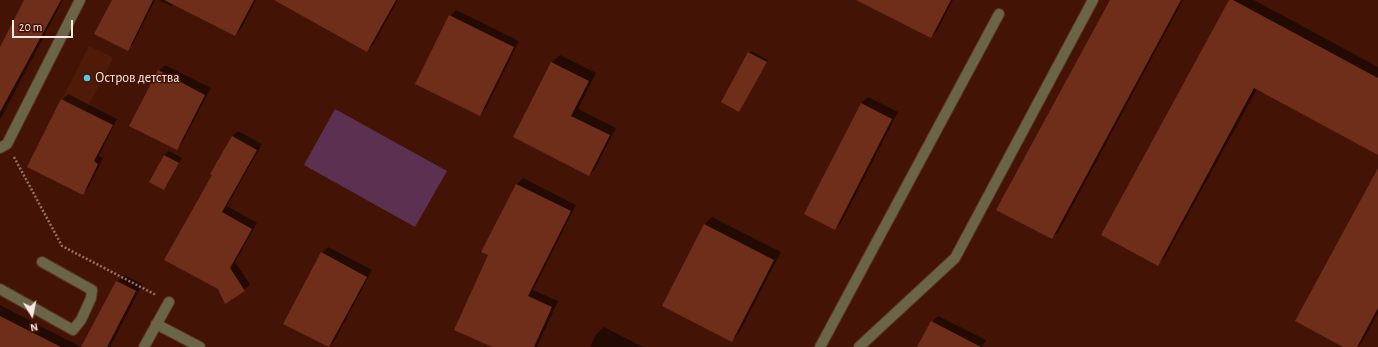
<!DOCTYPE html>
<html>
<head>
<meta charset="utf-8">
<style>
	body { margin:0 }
	#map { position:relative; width:1378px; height:347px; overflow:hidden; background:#431405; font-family:"Alegreya Sans",sans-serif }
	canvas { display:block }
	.north { position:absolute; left:12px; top:295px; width:40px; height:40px; -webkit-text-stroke:3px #431405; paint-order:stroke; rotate:170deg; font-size:11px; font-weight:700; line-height:16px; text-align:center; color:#fde9e4 }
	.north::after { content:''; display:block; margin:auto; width:14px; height:18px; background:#fde9e4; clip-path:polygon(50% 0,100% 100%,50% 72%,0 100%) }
	.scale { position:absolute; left:12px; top:20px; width:61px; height:18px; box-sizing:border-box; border:2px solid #fde9e4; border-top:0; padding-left:5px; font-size:12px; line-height:14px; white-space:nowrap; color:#fde9e4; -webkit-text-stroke:3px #431405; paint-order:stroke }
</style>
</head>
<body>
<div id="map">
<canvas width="1378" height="347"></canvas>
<div class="north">N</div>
<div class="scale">20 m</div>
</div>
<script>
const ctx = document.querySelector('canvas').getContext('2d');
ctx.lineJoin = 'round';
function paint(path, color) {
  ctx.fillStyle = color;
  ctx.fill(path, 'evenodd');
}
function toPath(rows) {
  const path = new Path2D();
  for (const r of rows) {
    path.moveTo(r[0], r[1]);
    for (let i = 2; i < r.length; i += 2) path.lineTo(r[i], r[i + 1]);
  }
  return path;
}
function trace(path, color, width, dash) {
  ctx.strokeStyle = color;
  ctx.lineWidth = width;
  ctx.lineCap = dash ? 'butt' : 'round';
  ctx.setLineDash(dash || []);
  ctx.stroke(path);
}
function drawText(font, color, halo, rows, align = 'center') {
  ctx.font = font + ' "Alegreya Sans",sans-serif';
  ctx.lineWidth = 3;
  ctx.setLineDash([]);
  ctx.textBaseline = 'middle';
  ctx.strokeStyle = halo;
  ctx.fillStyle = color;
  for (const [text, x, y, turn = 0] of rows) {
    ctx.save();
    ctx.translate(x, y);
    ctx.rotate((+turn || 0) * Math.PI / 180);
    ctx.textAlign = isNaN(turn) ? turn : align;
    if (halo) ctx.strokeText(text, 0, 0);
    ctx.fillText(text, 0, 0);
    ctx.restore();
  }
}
paint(toPath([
	[89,46,113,58,86,111,62,99]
]), '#501a09');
paint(toPath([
	[335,109,447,171,415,227,304,165]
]), '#5c3051');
paint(toPath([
	[26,0,63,0,0,120,0,49],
	[112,0,155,0,133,44,127,50],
	[159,0,256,0,241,29,235,35,174,4,171,6],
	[298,0,398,0,373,45,367,51],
	[858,0,953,0,937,31,931,37],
	[1111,0,1183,0,1059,231,1051,238],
	[1230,0,1254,0,1378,67,1378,154,1257,89,1165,257,1158,264],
	[456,10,519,41,486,108,479,115,450,16],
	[751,51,768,60,741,108,749,53],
	[560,55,596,73,578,109,616,128,596,167,589,175,514,137,552,62],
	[165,65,211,88,182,143,176,149,159,71],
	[68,94,117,119,99,156,103,158,88,188,82,193,62,100],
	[868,97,898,112,841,223,835,229,805,213,861,103],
	[238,131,262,144,227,206,257,223,235,262,250,284,244,290,226,302,213,174,232,136],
	[169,151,182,158,168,184,164,189,150,181,164,155],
	[1378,170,1378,313,1361,344,1358,347,1345,347],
	[523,178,576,205,533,290,558,301,537,347,495,347,489,255,482,251,517,184],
	[712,217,781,252,739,333,732,341,704,225],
	[328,247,372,270,335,340,329,347,322,253],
	[124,275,142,284,139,292,118,281,118,283,138,293,110,347,82,347,117,282],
	[0,305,81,347,0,347],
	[938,316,986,340,982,347,918,347,932,322],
	[604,327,643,347,590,347,596,334]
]), '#0007');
paint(toPath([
	[24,0,61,0,0,112,0,47],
	[112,0,153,0,128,51,94,34],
	[164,0,254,0,235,36],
	[274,0,396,0,367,52],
	[856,0,951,0,931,38],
	[1110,0,1181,0,1052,239,996,210],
	[1229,0,1233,0,1378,78,1378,155,1254,88,1158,266,1101,235],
	[449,15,514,47,480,116,415,84],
	[748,52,767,62,739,112,721,102],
	[551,62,589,81,571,116,610,135,589,176,513,137],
	[158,70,205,95,177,150,129,126],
	[61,99,113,125,94,161,98,164,83,195,27,167],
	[861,103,892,119,835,230,804,214],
	[232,136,257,150,222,212,252,229,230,268,245,291,225,304,218,289,164,260,212,175,210,174],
	[164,155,179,163,164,190,149,182],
	[1378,168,1378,308,1357,347,1343,347,1295,321],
	[516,184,571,211,528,296,552,307,534,347,492,347,454,330,488,255,481,252],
	[704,224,774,260,732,342,662,306],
	[321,252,367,277,329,347,283,324],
	[116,281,136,291,107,347,81,347],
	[0,316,61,347,0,347],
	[931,321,981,347,917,347]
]), '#6f2e1a');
const service = toPath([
	[0,148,7,144,80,0],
	[0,289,73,330,81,320,91,298,92,290,42,262],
	[156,324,200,347],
	[144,347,169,302],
	[820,347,999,14],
	[859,347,955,258,1093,0]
]);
trace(service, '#5d3224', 12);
trace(toPath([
	[14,157,62,246,156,295]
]), '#957167', 2.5, [2, 2]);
trace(service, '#6b6548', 10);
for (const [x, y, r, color] of [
	[87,78,4,"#59c8e5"]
]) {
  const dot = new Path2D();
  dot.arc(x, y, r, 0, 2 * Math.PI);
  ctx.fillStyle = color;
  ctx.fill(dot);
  trace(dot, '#431405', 1.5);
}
drawText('14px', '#fde9e4', '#431405', [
	["Остров детства",95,78]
], 'left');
</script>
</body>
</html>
